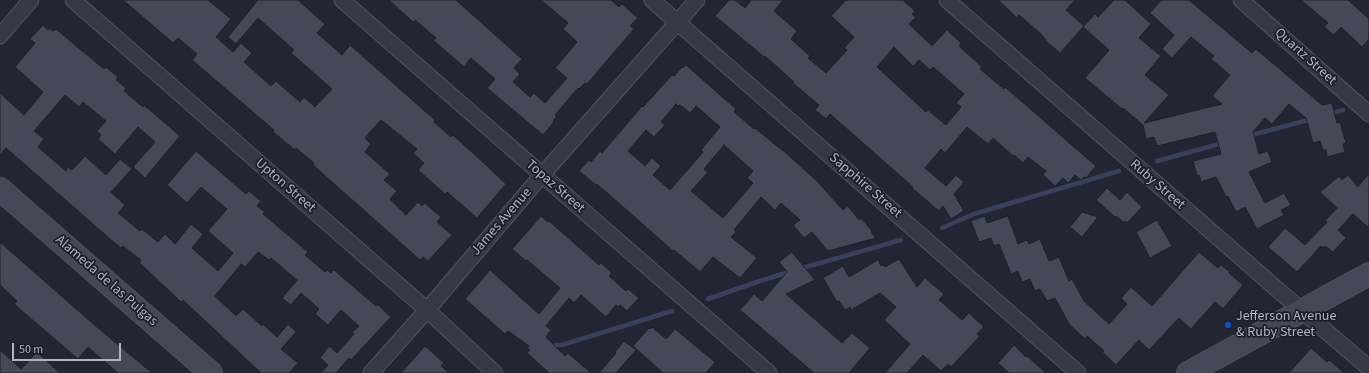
<!DOCTYPE html>
<html>
<head>
<meta charset="utf-8">
<style>
	body { margin:0 }
	#map { position:relative; width:1369px; height:373px; overflow:hidden; background:#222634; font-family:"Source Sans 3",sans-serif }
	canvas { display:block }
	.scale { position:absolute; left:12px; top:343px; width:109px; height:18px; box-sizing:border-box; border:2px solid #b0b3c2; border-top:0; padding-left:5px; font-size:12px; line-height:14px; white-space:nowrap; color:#b0b3c2; -webkit-text-stroke:3px #1b1e2a; paint-order:stroke }
</style>
</head>
<body>
<div id="map">
<canvas width="1369" height="373"></canvas>
<div class="scale">50 m</div>
</div>
<script>
const ctx = document.querySelector('canvas').getContext('2d');
ctx.lineJoin = 'round';
function toPath(rows) {
  const path = new Path2D();
  for (const r of rows) {
    path.moveTo(r[0], r[1]);
    for (let i = 2; i < r.length; i += 2) path.lineTo(r[i], r[i + 1]);
  }
  return path;
}
function trace(path, color, width, dash) {
  ctx.strokeStyle = color;
  ctx.lineWidth = width;
  ctx.lineCap = dash ? 'butt' : 'round';
  ctx.setLineDash(dash || []);
  ctx.stroke(path);
}
function paint(path, color) {
  ctx.fillStyle = color;
  ctx.fill(path, 'evenodd');
}
function drawText(font, color, halo, rows, align = 'center') {
  ctx.font = font + ' "Source Sans 3",sans-serif';
  ctx.lineWidth = 3.5;
  ctx.setLineDash([]);
  ctx.textBaseline = 'middle';
  ctx.strokeStyle = halo;
  ctx.fillStyle = color;
  for (const [text, x, y, turn = 0] of rows) {
    ctx.save();
    ctx.translate(x, y);
    ctx.rotate((+turn || 0) * Math.PI / 180);
    ctx.textAlign = isNaN(turn) ? turn : align;
    if (halo) ctx.strokeText(text, 0, 0);
    ctx.fillText(text, 0, 0);
    ctx.restore();
  }
}
trace(toPath([
	[1329,114,1343,110],
	[1248,136,1312,119],
	[1157,161,1223,143],
	[942,228,974,214,1119,171],
	[799,269,901,240],
	[708,299,757,282,792,271],
	[550,349,556,345,562,345,672,311]
]), '#39415c', 4.5);
const building = toPath([
	[123,0,208,0,231,19,216,37,233,52,241,43,252,53,244,62,271,86,276,81,300,102,304,97,315,107,332,89,291,53,294,50,258,18,236,44,228,37,258,0,298,0,325,24,317,33,342,55,350,45,435,120,434,122,451,137,453,135,485,164,506,184,477,218,447,192,445,194,418,170,424,163,413,153,417,149,381,120,365,138,371,144,365,152,390,174,384,180,397,191,390,199,406,215,418,202,422,206,425,203,441,217,437,222,452,235,428,261,423,257,420,260,313,165,314,163,296,148,295,150,273,132,274,130,192,60,197,54,178,38,173,43,123,0],
	[389,0,456,0,522,59,514,68,520,74,513,82,530,97,534,93,545,103,567,78,555,68,577,42,563,29,568,23,541,0,611,0,619,7,622,4,638,18,630,26,634,29,587,84,585,83,579,89,578,88,555,115,557,116,553,121,554,122,543,135,487,88,495,79,471,58,464,67,433,40,436,38,415,20,413,22,389,0],
	[729,0,735,0,745,8,751,0,783,0,774,11,797,31,791,39,810,56,808,58,826,73,847,50,844,48,854,37,831,16,846,0,903,0,915,11,912,14,916,17,909,24,932,46,947,30,961,43,959,46,982,67,980,69,1004,89,1005,87,1096,166,1086,178,1084,177,1081,180,1075,175,1068,183,1063,178,1055,186,1043,175,1046,171,1028,157,1023,163,1014,155,1013,156,993,138,988,144,967,127,945,153,941,149,925,168,946,186,956,175,964,182,954,194,964,211,951,219,943,206,939,211,912,188,913,187,830,114,826,119,815,110,819,105,793,83,794,82,765,56,764,57,715,16,729,0],
	[894,47,913,66,919,60,930,70,933,67,964,94,956,103,961,107,946,125,928,110,926,112,877,67,894,47],
	[998,0,1075,0,1066,10,1084,26,1060,53,1048,43,1041,34,1019,15,1017,18,998,0],
	[1114,0,1125,0,1151,24,1139,38,1161,56,1145,75,1169,95,1144,123,1222,104,1212,96,1230,75,1211,59,1214,56,1191,37,1172,58,1162,49,1174,35,1150,13,1161,0,1189,0,1252,53,1256,49,1322,105,1332,103,1337,123,1340,122,1346,143,1343,144,1345,152,1327,157,1326,150,1323,150,1320,141,1313,143,1306,118,1289,104,1272,124,1265,118,1253,132,1259,154,1268,151,1272,162,1249,172,1265,203,1284,193,1291,205,1281,210,1284,215,1257,229,1245,207,1236,212,1228,196,1226,197,1216,177,1201,182,1199,175,1197,176,1193,161,1221,154,1215,132,1157,146,1154,137,1146,139,1143,125,1123,108,1122,109,1085,78,1109,50,1083,27,1095,14,1098,17,1114,0],
	[1301,0,1348,0,1369,19,1369,39,1362,47,1341,27,1334,35,1324,27,1328,23,1301,0],
	[43,25,48,30,49,28,53,31,56,29,104,69,106,67,118,77,116,80,126,88,124,91,143,107,144,105,180,136,145,178,133,167,155,142,138,127,115,154,98,139,101,135,97,131,106,121,83,102,79,107,65,95,34,131,44,139,38,147,66,171,68,167,72,170,85,156,106,175,120,159,132,169,111,192,125,205,118,213,140,231,142,229,158,242,165,234,175,244,191,224,203,234,192,248,218,271,233,253,208,231,227,209,201,187,187,203,167,185,196,151,246,194,249,191,261,201,257,206,265,212,263,214,308,252,305,255,325,272,327,270,331,273,334,270,376,306,377,304,391,317,351,360,349,358,336,373,321,373,328,365,320,358,329,346,337,353,354,334,352,333,359,326,341,310,328,325,315,314,319,309,301,293,291,305,282,298,297,280,271,258,269,260,258,252,245,267,241,264,215,296,236,316,243,309,262,326,263,324,277,337,288,324,296,332,281,349,298,363,289,373,261,373,186,303,183,300,181,302,145,268,139,263,141,260,123,246,121,248,109,238,6,148,0,155,0,93,24,115,43,92,15,67,35,43,30,39,43,25],
	[686,65,736,109,734,112,754,129,755,128,787,154,817,181,843,210,848,206,859,220,861,218,872,231,871,232,876,238,828,251,812,232,804,238,793,225,800,220,781,203,775,210,761,197,734,230,736,232,731,237,757,258,740,278,713,257,700,272,674,250,673,251,612,197,597,184,596,185,579,171,589,160,591,162,600,151,602,153,642,106,643,107,672,75,674,76,682,67,683,68,686,65],
	[676,104,678,106,680,105,690,113,696,106,720,127,701,150,703,152,670,190,653,175,661,166,652,158,645,166,628,151,646,130,654,137,665,125,661,122,676,104],
	[724,145,753,171,747,178,753,183,723,218,691,191,708,172,704,169,724,145],
	[1369,173,1369,228,1353,214,1338,230,1346,238,1333,252,1325,246,1323,248,1321,246,1297,272,1268,247,1285,228,1305,245,1327,222,1325,221,1337,208,1320,192,1339,176,1342,180,1348,175,1358,187,1369,173],
	[1107,188,1120,200,1127,192,1142,207,1128,222,1123,222,1116,216,1115,217,1096,200,1107,188],
	[1082,212,1098,217,1082,237,1070,227,1082,212],
	[541,216,548,222,549,221,599,265,601,263,612,273,609,276,626,291,628,289,639,298,627,311,620,305,618,307,616,305,606,317,581,295,574,303,569,298,546,326,551,330,546,337,565,356,568,353,591,373,549,373,527,353,530,350,527,348,529,346,508,331,505,334,465,299,490,270,539,314,560,288,527,260,526,261,512,249,541,216],
	[985,216,987,223,1008,216,1018,244,1027,240,1029,244,1040,239,1049,261,1059,257,1069,281,1072,279,1084,301,1109,324,1127,304,1121,298,1131,287,1152,306,1199,252,1218,268,1221,265,1230,272,1229,273,1243,285,1223,309,1215,302,1191,329,1179,318,1149,350,1139,340,1116,365,1102,352,1104,351,1087,336,1085,339,1069,324,1055,298,1047,301,1040,289,1035,291,1030,279,1022,282,1018,271,1011,274,999,244,994,246,991,238,979,242,971,221,985,216],
	[1157,220,1172,246,1150,258,1136,232,1157,220],
	[0,242,91,322,152,373,118,373,88,347,78,359,14,304,17,301,0,285,0,242],
	[792,252,815,280,786,294,842,343,852,333,870,348,849,373,814,373,740,310,754,294,762,301,787,272,779,262,792,252],
	[899,259,917,287,925,278,944,294,939,300,962,320,969,313,984,327,977,334,980,336,951,367,948,364,941,371,923,355,907,373,885,373,910,344,884,320,896,307,880,293,851,310,850,307,845,310,839,301,837,302,823,278,843,266,849,277,878,260,881,266,884,265,885,267,899,259],
	[652,327,666,339,675,329,715,362,706,373,663,373,633,346,649,328,650,329,652,327],
	[624,341,636,350,616,373,599,373,616,353,615,352,624,341],
	[1014,345,1026,357,1027,356,1046,373,1009,373,998,363,1014,345],
	[425,346,444,363,441,366,449,373,401,373,425,346],
	[1311,348,1327,362,1329,360,1344,373,1289,373,1311,348],
	[0,350,21,369,37,352,60,373,0,373,0,350]
]);
paint(building, '#434959');
trace(building, '#1d202c', 1);
const minor = toPath([
	[73,0,427,310,495,373],
	[342,0,769,373],
	[652,0,1078,373],
	[947,0,1278,290,1369,368],
	[1241,0,1369,114],
	[0,36,31,0],
	[371,373,427,310,542,175,697,0]
]);
const secondary = toPath([
	[0,189,211,373],
	[1188,373,1369,274]
]);
trace(minor, '#505360', 17);
trace(secondary, '#505360', 24);
trace(minor, '#353945', 15);
trace(secondary, '#444758', 22);
for (const [x, y, r, color] of [
	[1228,325,4,"#1a4fb4"]
]) {
  const dot = new Path2D();
  dot.arc(x, y, r, 0, 2 * Math.PI);
  ctx.fillStyle = color;
  ctx.fill(dot);
  trace(dot, '#1b1e2a', 1.5);
}
drawText('14px', '#b0b3c2', '#1b1e2a', [
	["Quartz Street",1305,57,42],
	["Ruby Street",1157,185,41],
	["Upton Street",285,186,41],
	["Sapphire Street",865,186,41],
	["Topaz Street",555,187,41],
	["James Avenue",502,222,-49],
	["Alameda de las Pulgas",106,281,41]
]);
drawText('14px', '#b0b3c2', '#1b1e2a', [
	["Jefferson Avenue",1236,317],
	["& Ruby Street",1236,333]
], 'left');
</script>
</body>
</html>
